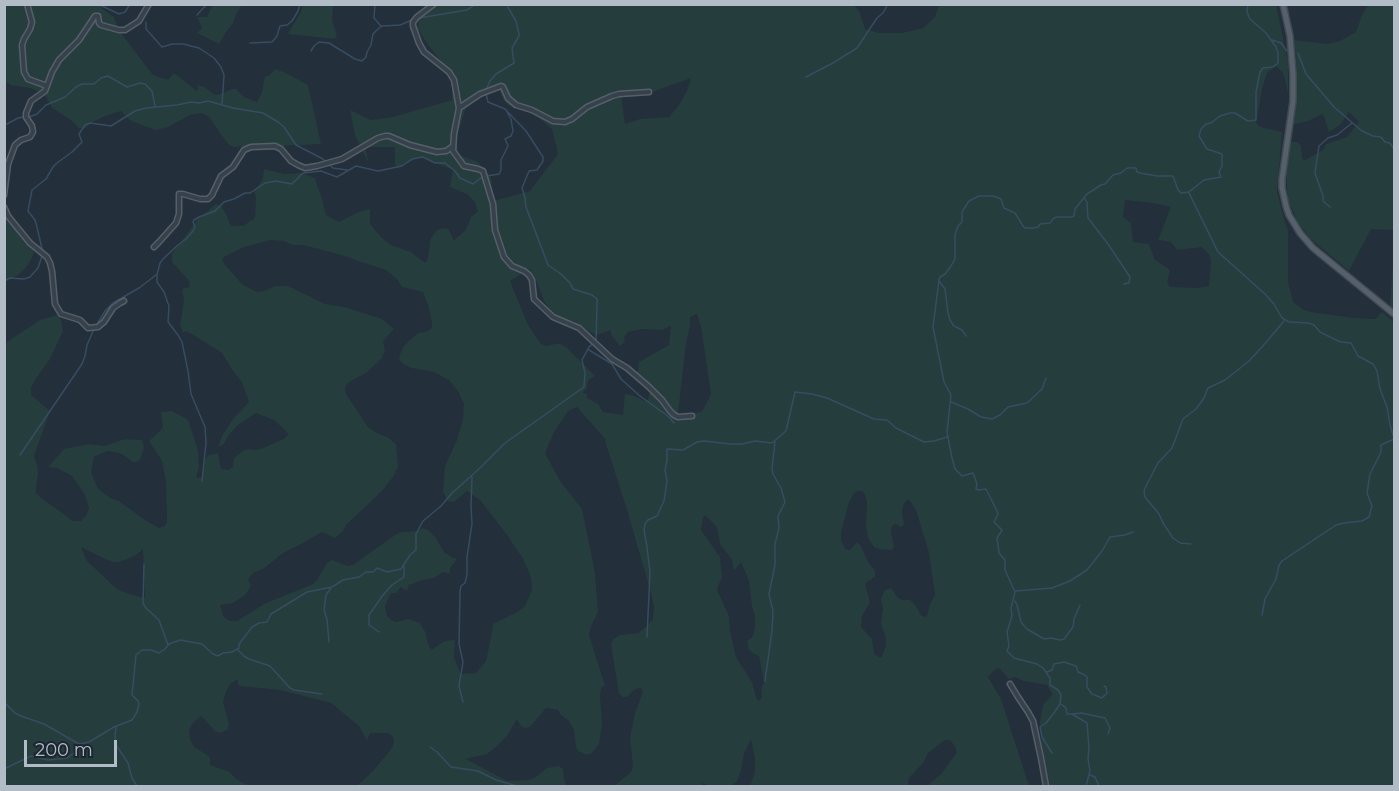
<!DOCTYPE html>
<html>
<head>
<meta charset="utf-8">
<style>
	body { margin:0 }
	#map { position:relative; width:1399px; height:791px; overflow:hidden; background:#232f3a; font-family:Montserrat,sans-serif }
	canvas { display:block }
	.frame { position:absolute; inset:0; border:6px solid #b2bcc6; pointer-events:none }
	.scale { position:absolute; left:24px; top:740px; width:93px; height:27px; box-sizing:border-box; border:3px solid #b2bcc6; border-top:0; padding-left:8px; font-size:18px; line-height:21px; white-space:nowrap; color:#b2bcc6; -webkit-text-stroke:4px #1c2630; paint-order:stroke }
</style>
</head>
<body>
<div id="map">
<canvas width="1399" height="791"></canvas>
<div class="frame"></div>
<div class="scale">200 m</div>
</div>
<script>
const ctx = document.querySelector('canvas').getContext('2d');
ctx.lineJoin = 'round';
function paint(path, color) {
  ctx.fillStyle = color;
  ctx.fill(path, 'evenodd');
}
function toPath(rows) {
  const path = new Path2D();
  for (const r of rows) {
    path.moveTo(r[0], r[1]);
    for (let i = 2; i < r.length; i += 2) path.lineTo(r[i], r[i + 1]);
  }
  return path;
}
function trace(path, color, width, dash) {
  ctx.strokeStyle = color;
  ctx.lineWidth = width;
  ctx.lineCap = dash ? 'butt' : 'round';
  ctx.setLineDash(dash || []);
  ctx.stroke(path);
}
paint(toPath([
	[213,4,242,5,237,12,233,23,226,32,219,44,197,33,202,28,197,17,207,17],
	[1369,4,1394,5,1394,230,1371,229,1349,271,1311,239,1298,223,1288,199,1286,173,1290,142,1298,142,1301,146,1302,159,1306,160,1324,149,1326,144,1347,137,1359,122,1349,112,1340,125,1329,132,1323,114,1308,121,1292,125,1297,80,1296,54,1294,40,1328,44,1340,41,1356,32,1362,15],
	[5,5,97,5,114,17,120,32,153,75,168,80,174,73,197,91,198,88,197,85,205,87,212,93,216,95,224,93,232,89,236,89,244,97,257,102,262,92,265,76,269,76,275,69,284,72,308,85,321,144,280,146,266,143,237,147,230,146,222,136,210,118,202,113,190,115,168,127,156,130,131,121,121,111,105,116,93,122,84,129,79,128,71,120,52,108,46,97,40,92,30,88,11,85,5,81],
	[302,5,333,5,332,20,337,35,335,39,288,34,302,10],
	[435,5,854,5,859,11,865,29,879,33,902,33,923,28,935,17,939,5,1276,5,1288,62,1288,92,1283,73,1276,66,1273,68,1267,73,1262,89,1256,123,1260,127,1282,132,1277,191,1283,216,1288,231,1288,282,1293,302,1304,310,1311,312,1354,318,1375,319,1382,312,1394,322,1394,786,1050,786,1042,745,1040,722,1043,705,1052,695,1052,693,1047,685,1023,681,1015,677,1009,679,999,668,994,670,988,677,1001,699,1029,786,927,786,941,774,957,752,955,746,950,740,945,740,928,753,923,763,909,778,908,782,909,786,750,786,755,772,755,759,751,739,744,754,741,771,737,781,732,785,710,786,702,783,702,786,614,786,631,772,633,766,630,738,635,713,643,692,641,688,635,689,627,697,623,697,619,694,611,645,613,639,620,635,638,633,646,627,653,619,654,607,651,593,628,513,605,441,606,440,577,407,568,411,554,432,545,453,560,481,582,509,595,573,598,612,591,626,589,635,605,686,602,687,601,689,600,697,602,724,599,744,592,753,587,755,578,751,576,747,574,730,569,721,561,715,558,710,546,708,530,727,524,728,521,726,517,719,507,736,496,747,487,754,466,759,507,781,529,780,536,777,547,768,559,766,563,769,564,780,567,786,357,786,373,771,392,748,394,742,393,737,389,733,370,733,367,740,359,726,331,703,280,690,240,686,238,684,238,680,236,680,230,684,225,694,223,702,229,725,227,730,220,733,215,731,201,716,192,724,189,731,190,739,194,747,206,754,210,758,210,765,230,772,236,779,245,784,254,786,5,786,4,353,7,342,40,320,57,315,61,320,63,331,50,359,39,374,31,387,31,395,50,411,34,456,37,465,38,474,36,488,36,493,40,497,73,521,81,521,86,516,89,508,85,495,72,476,57,468,48,467,64,449,89,444,104,446,125,439,141,440,143,441,144,448,140,460,136,462,133,462,122,454,109,451,102,453,94,457,91,472,98,489,112,499,119,501,145,520,159,528,165,526,167,521,166,481,162,461,149,441,163,428,161,412,172,411,187,419,189,422,198,451,199,466,196,478,203,477,205,459,209,455,218,453,221,469,229,470,233,467,234,458,244,450,250,449,255,450,261,449,284,439,289,434,274,420,256,413,238,425,228,436,224,444,218,447,222,436,233,419,249,402,242,382,233,371,222,353,192,334,185,331,183,333,180,325,184,301,182,289,190,287,189,281,172,262,172,254,197,220,216,204,222,207,227,216,231,226,243,226,255,218,256,198,254,190,259,185,263,178,264,169,284,174,301,173,315,178,321,196,326,215,339,222,358,212,370,209,370,224,382,238,391,245,411,252,425,263,427,261,429,251,430,240,436,231,442,228,448,229,454,240,466,230,471,217,478,211,475,202,467,194,450,187,453,170,420,157,398,168,395,165,395,147,365,147,369,164,355,135,350,110,371,120,393,117,452,100,452,75,428,45,418,29,419,20],
	[691,78,687,91,679,105,669,117,640,119,625,124,621,94,655,91],
	[499,85,500,92,504,101,508,105,534,114,552,129,558,154,530,191,493,201,491,177,478,162,459,155,456,139,465,110,476,98],
	[1125,200,1153,203,1171,207,1158,240,1171,242,1177,250,1201,247,1206,251,1210,256,1211,262,1209,286,1197,288,1170,287,1167,282,1170,271,1166,267,1155,260,1149,244,1133,242,1131,223,1123,217],
	[270,240,284,241,293,245,303,245,345,256,358,261,386,270,397,279,402,287,423,292,428,305,432,322,432,328,426,332,418,333,411,339,403,347,399,357,400,361,405,365,412,368,434,372,449,380,458,391,464,404,463,419,457,440,445,466,443,492,448,501,454,502,467,491,480,500,507,535,523,559,531,577,532,590,525,606,519,611,493,624,492,632,486,661,476,673,461,674,454,658,455,640,445,641,431,650,427,640,426,633,420,623,408,619,397,622,393,621,387,616,385,606,391,593,396,593,401,587,407,591,409,585,423,580,434,578,443,572,450,574,450,568,457,559,451,557,444,552,436,538,428,530,423,528,416,531,402,532,395,535,353,565,348,566,332,560,327,563,317,580,313,584,266,603,237,621,230,621,226,619,223,616,220,605,233,603,246,594,251,586,248,579,253,573,263,569,283,553,303,543,322,532,335,538,343,531,346,525,382,491,393,477,398,467,396,444,389,438,377,433,368,427,346,394,345,387,349,382,366,373,382,358,385,350,383,341,394,329,382,319,344,307,325,304,288,286,276,286,263,291,257,292,243,285,225,265,222,259,224,257,244,247],
	[530,269,537,282,544,301,556,316,576,322,591,333,597,335,611,330,611,335,620,346,625,342,624,337,628,332,643,329,662,330,671,326,669,345,639,362,637,375,650,390,648,400,644,401,635,396,625,394,623,415,603,412,598,404,587,398,587,394,583,392,587,388,588,380,595,376,566,347,560,344,555,344,547,346,541,344,528,325,510,281],
	[697,314,701,326,711,394,702,412,679,415,678,414,682,378,686,343,690,326,690,317],
	[858,491,862,491,865,494,867,503,866,527,868,538,874,547,879,549,892,550,894,547,891,532,892,526,896,524,900,527,903,526,904,524,902,511,904,503,908,499,910,501,916,510,929,553,935,595,930,604,927,616,925,617,921,615,915,605,910,600,902,600,898,598,891,588,885,590,881,598,883,608,881,623,886,638,886,646,881,658,874,654,872,639,861,627,862,616,870,602,865,584,868,581,875,577,875,571,867,560,861,546,857,542,850,550,845,549,841,540,841,532,849,502,854,493],
	[706,516,717,527,720,544,732,560,734,571,741,562,749,581,752,606,755,616,755,628,753,636,747,641,749,650,754,654,759,656,764,682,761,690,762,697,759,701,756,698,752,682,736,657,730,631,729,616,717,590,718,586,722,578,720,557,701,530,703,517],
	[81,547,103,558,113,562,119,562,135,556,143,549,145,598,129,594,117,589,87,561],
	[4,213,20,234,33,249,33,255,28,265,18,275,5,282],
	[1394,248,1394,309,1390,306]
]), '#263d3d');
trace(toPath([
	[84,4,102,6,119,14,125,12,130,4],
	[375,4,374,18,381,26],
	[197,15,207,4],
	[419,18,467,10,476,4],
	[146,22,146,29,162,47,172,44,183,44,199,48,214,58,221,67,224,75,222,105],
	[1272,40,1281,43,1287,51],
	[250,43,272,42,277,36,280,26,287,25,292,21,298,11,300,4],
	[311,51,314,46,319,42,329,43,355,59,362,61,366,57,367,52,371,45,373,34,378,29,382,26,400,25,412,20],
	[1298,53,1306,74,1334,107,1362,131,1373,136,1381,137,1385,142,1390,143,1394,149],
	[806,77,833,63,857,48,877,18,883,13,888,4],
	[486,90,490,81,496,74,514,63,512,48,519,36,519,34,516,21,506,4],
	[29,117,37,114,46,105,65,97,76,87,82,84,94,84,101,78,108,76,127,87,140,83,145,84,152,91,155,106],
	[4,124,7,124,18,118,24,117],
	[487,176,499,174,501,170,501,160,508,146,505,139,511,136,513,131,511,119,507,112],
	[1189,193,1218,252,1265,294,1274,304,1282,318,1289,322,1308,323,1314,325,1320,332,1334,339,1341,342,1351,343,1358,356,1373,364,1377,371,1380,389,1387,407,1390,425,1394,438],
	[1084,197,1087,203,1088,218,1108,244,1130,277,1129,283,1124,284],
	[1330,207,1323,201,1323,196,1315,173,1319,146,1328,138,1337,135,1352,123],
	[42,249,37,227,35,220,28,211,32,190,46,179,53,167,57,163,72,152,82,142,79,134,85,125,90,123,111,126,135,111,146,108,177,105,191,102,199,103,208,101,233,108,263,113,278,122,284,127,296,145,323,159,333,168,347,170],
	[4,281,10,278,24,279,30,277,38,268,42,256],
	[939,281,945,289,948,313,950,320,954,326,962,330,966,336],
	[97,324,105,311,113,303,139,288,156,275],
	[589,350,612,364,621,379,640,396,669,417,674,423],
	[951,402,968,409,981,417,992,419,1000,415,1008,407,1027,403,1042,389,1046,378],
	[20,455,82,364,85,356,87,345,94,329],
	[202,481,206,443,205,427,191,394,188,371,182,342,178,335,168,322,169,306,164,292,157,282,157,275,160,263,163,259,178,245,186,239,193,231,195,227,193,222,194,220,199,217,215,211,224,202,234,199,245,193,250,193,265,183,276,181,292,184,303,173,321,171,337,177,356,166,378,171,402,166,412,159,423,157,435,163,445,163,455,171,460,178,473,184,482,177],
	[1191,544,1180,543,1173,538,1163,523,1159,514,1145,497,1144,491,1147,484,1158,463,1172,448,1183,419,1196,409,1204,398,1208,388,1225,380,1249,361,1262,347,1284,321],
	[144,564,143,604,147,609,159,620,168,645],
	[1016,591,1052,588,1070,581,1087,570,1102,551,1110,537,1125,535,1133,532],
	[1015,601,1017,605,1021,622,1027,629,1044,639,1051,638,1060,640,1064,639,1073,627,1074,619,1080,605],
	[1262,615,1265,599,1276,579,1279,565,1282,561,1336,525,1344,523,1362,521,1369,517,1372,506,1367,493,1370,474,1381,452,1381,445,1394,439],
	[379,632,369,625,369,615,383,595,392,585,404,577,404,566],
	[647,637,650,572,647,547,644,530,645,524,648,520,657,516,664,501,667,481,665,470,667,460,667,449,683,450,697,442,704,441,730,444,742,444,755,441,772,443,786,431,795,392,812,394,827,398,874,419,887,420,896,428,924,442,934,441,947,437],
	[329,642,327,619,324,610,326,595,331,588],
	[238,650,244,656,249,659,270,666,290,688,294,690,322,694],
	[1047,672,1052,670,1054,664,1064,662,1076,666,1078,672,1085,675,1087,677,1087,687,1092,694,1102,698,1107,693,1106,687,1104,686],
	[765,681,772,631,773,611,769,594,775,565,775,544,779,528,778,516,785,502,781,488,773,474,772,468,775,442],
	[4,702,15,713,21,716,44,724,79,744],
	[463,702,459,686,463,662,459,644,460,591,461,586,465,583,467,574,467,557,472,524,471,506,472,477],
	[1061,704,1066,708,1067,714,1072,714,1087,723,1089,748,1088,759,1090,771,1086,786],
	[1073,714,1081,713,1105,718,1110,728,1108,734],
	[116,727,115,735,116,745,128,763,132,778,137,786],
	[430,747,437,752,451,767,478,771,496,780,517,786],
	[1052,753,1042,737,1040,727,1046,723,1054,713,1060,704,1061,695,1058,690,1050,685,1050,678,1043,668,1037,664,1014,658,1007,651,1009,646,1007,632,1012,616,1011,608,1015,592,1005,570,1005,560,999,553,997,538,1002,530,994,522,998,514,997,511,986,489,979,490,976,489,977,484,973,473,962,476,955,469,952,458,947,432,951,395,944,382,933,327,939,280,940,277,945,274,951,266,955,259,955,235,958,226,962,222,962,212,969,201,979,196,993,196,1001,199,1004,208,1015,213,1023,226,1025,228,1033,228,1038,227,1040,224,1050,223,1054,218,1057,217,1071,217,1074,216,1075,209,1087,194,1101,185,1105,184,1113,175,1121,173,1127,168,1136,168,1137,172,1140,173,1157,176,1173,176,1178,190,1181,193,1189,192,1204,180,1221,177,1219,172,1222,166,1222,154,1207,149,1199,136,1201,129,1206,124,1211,123,1220,116,1230,113,1235,113,1248,121,1256,120,1256,92,1260,72,1263,68,1273,67,1278,63,1278,53,1276,47,1266,33,1250,19,1247,12,1248,4],
	[4,769,31,756,48,760,67,758,74,753,79,744,89,742,114,727,132,720,137,712,139,704,138,701,132,695,136,655,142,650,151,650,159,653,165,649,169,644,180,640,202,644,213,654,218,656,223,653,232,652,239,648,239,644,252,627,259,623,267,622,271,614,307,592,332,587,343,580,359,577,366,572,373,572,377,568,387,572,401,569,410,555,416,550,416,534,423,521,441,506,452,493,480,468,505,443,584,387,585,373,582,360,589,347,596,341,597,305,597,299,592,295,573,289,570,283,561,274,548,265,526,207,525,198,522,188,529,171,537,170,543,161,543,157,526,131,505,109,488,102,486,94],
	[1090,775,1095,777,1099,786]
]), '#374c61', 1.5);
const minor = toPath([
	[27,4,32,22,30,29,24,39,22,45,24,72,28,79,47,86],
	[434,4,417,17,413,22,413,26,419,43,424,52,449,72,454,80,459,108,454,134,453,151,464,166,478,169,483,171,493,204,495,230,504,257,512,266,524,271,529,275,532,280,534,299,553,317,579,328,612,359,627,368,648,386,662,400,670,411,674,415,678,417,692,416],
	[459,108,480,94,501,86,503,87,508,98,516,105,532,110,553,121,565,122,572,119,587,107,612,96,619,94,649,92],
	[4,195,8,164,15,145,21,140,30,137,33,132,32,126,26,117,26,113,31,101,45,91,52,72,59,60,79,40,95,16,98,16,99,23,101,25,119,30,125,30,139,21,149,4],
	[4,207,8,216,16,226,30,243,47,257,50,263,52,271,55,304,61,314,80,320,88,328,98,327,104,322,113,308,120,303,124,301],
	[154,247,159,242,176,223,179,214,179,194,183,194,200,199,208,199,212,195,221,176,233,167,244,150,251,147,275,146,281,149,291,161,298,165,305,168,317,166,342,159,378,138,385,136,389,136,410,145,437,152,446,151,452,147],
	[1010,684,1018,697,1028,712,1033,721,1041,758,1046,786]
]);
const major = toPath([
	[1283,4,1290,36,1293,74,1293,101,1282,179,1282,188,1286,206,1289,215,1300,233,1313,248,1394,314]
]);
trace(minor, '#555f69', 7);
trace(major, '#404a54', 8);
trace(minor, '#37414b', 4);
trace(major, '#55606b', 5);
</script>
</body>
</html>
